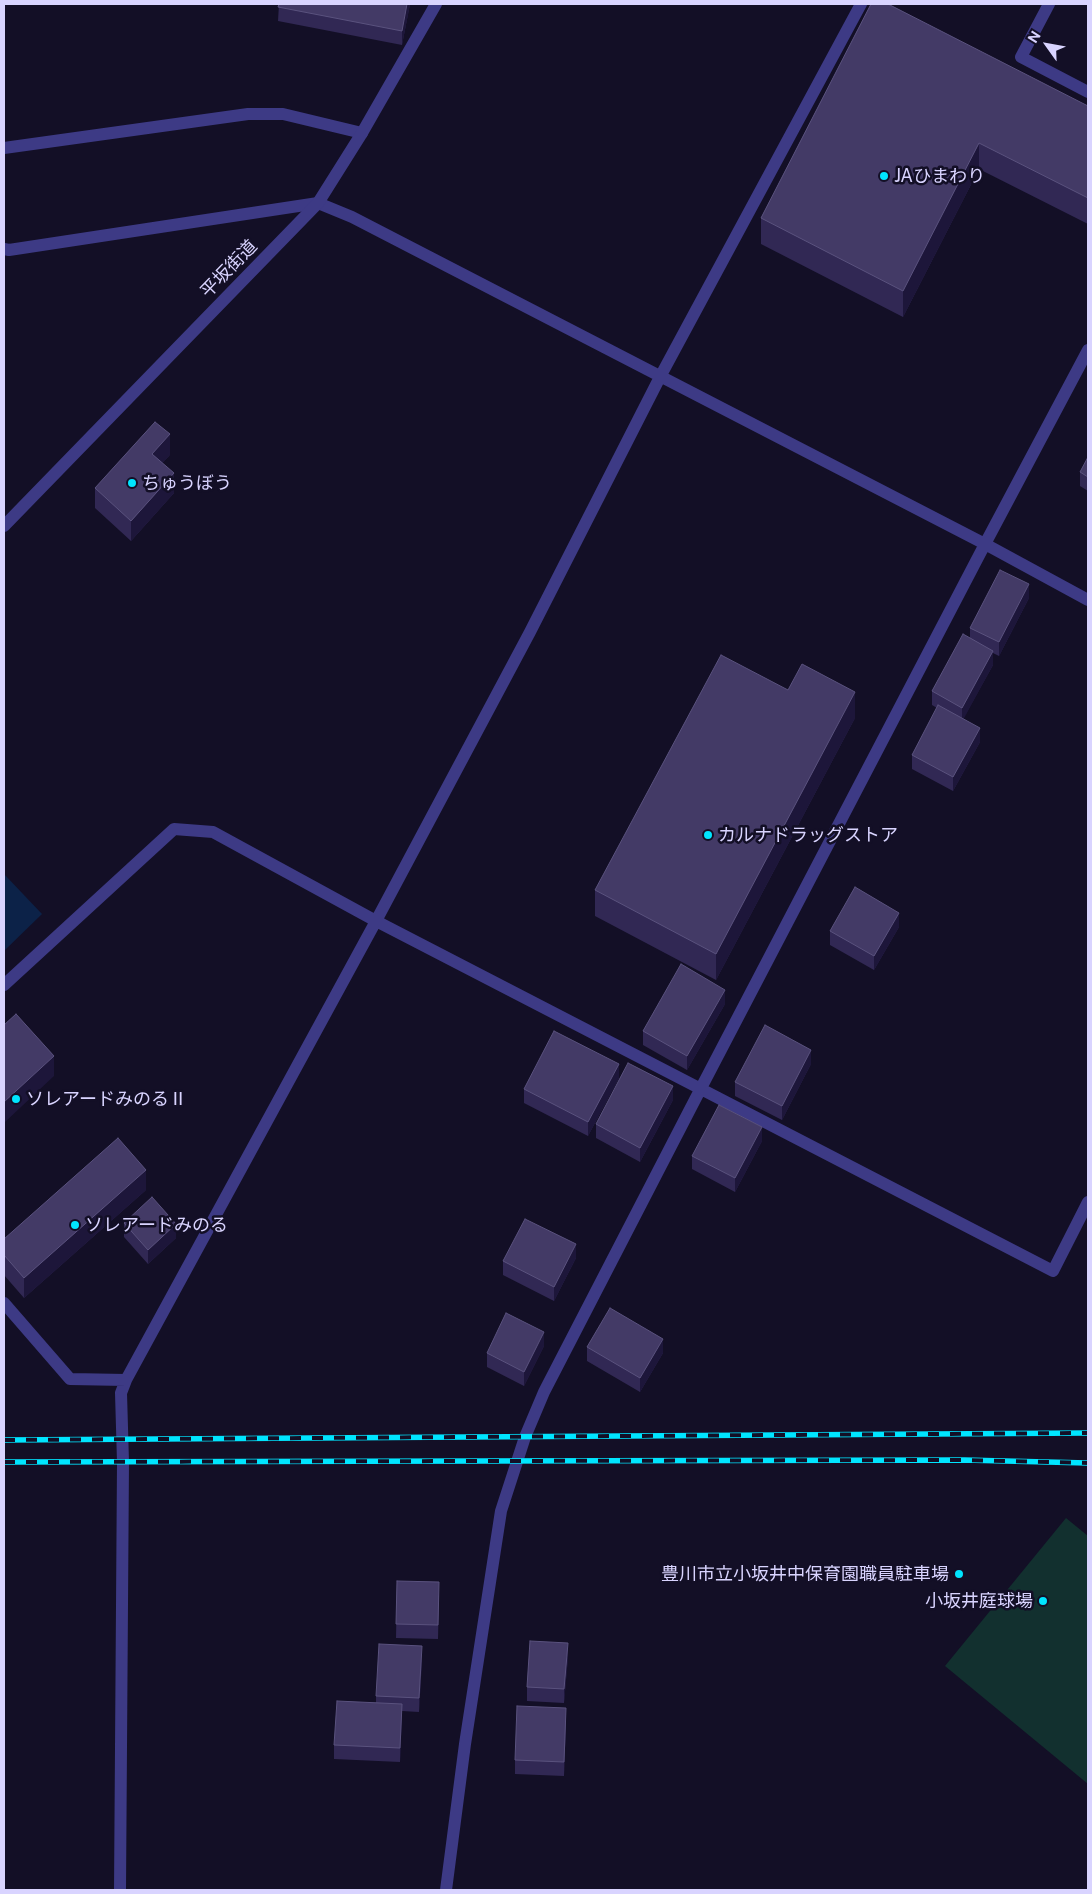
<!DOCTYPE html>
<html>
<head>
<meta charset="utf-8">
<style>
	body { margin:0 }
	#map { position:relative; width:1092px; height:1894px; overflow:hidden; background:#130f26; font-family:"Public Sans",sans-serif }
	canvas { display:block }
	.frame { position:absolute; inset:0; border:5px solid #d9d4ff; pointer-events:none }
	.north { position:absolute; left:1022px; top:20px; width:50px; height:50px; -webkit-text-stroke:4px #130f26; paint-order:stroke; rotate:302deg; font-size:14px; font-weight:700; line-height:20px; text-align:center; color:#d9d4ff }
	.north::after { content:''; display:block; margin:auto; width:18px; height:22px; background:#d9d4ff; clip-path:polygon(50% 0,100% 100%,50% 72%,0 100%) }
</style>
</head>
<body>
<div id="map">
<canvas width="1092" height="1894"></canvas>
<div class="frame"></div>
<div class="north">N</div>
</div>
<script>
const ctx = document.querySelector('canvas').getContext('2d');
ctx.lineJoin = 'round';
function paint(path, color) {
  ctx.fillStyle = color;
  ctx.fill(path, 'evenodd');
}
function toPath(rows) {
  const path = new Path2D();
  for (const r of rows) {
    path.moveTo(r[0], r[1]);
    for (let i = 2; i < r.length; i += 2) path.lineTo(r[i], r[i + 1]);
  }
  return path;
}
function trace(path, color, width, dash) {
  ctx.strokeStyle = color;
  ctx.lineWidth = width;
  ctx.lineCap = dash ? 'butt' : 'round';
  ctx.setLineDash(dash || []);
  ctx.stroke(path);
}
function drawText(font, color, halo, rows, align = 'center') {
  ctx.font = font + ' "Public Sans","Noto Sans JP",sans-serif';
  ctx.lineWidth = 5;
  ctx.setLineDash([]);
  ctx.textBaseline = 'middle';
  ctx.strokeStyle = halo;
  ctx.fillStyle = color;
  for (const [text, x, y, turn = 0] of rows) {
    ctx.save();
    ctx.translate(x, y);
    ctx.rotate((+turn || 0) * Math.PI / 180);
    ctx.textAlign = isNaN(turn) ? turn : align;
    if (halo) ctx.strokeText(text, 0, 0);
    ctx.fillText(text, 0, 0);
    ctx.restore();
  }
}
paint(toPath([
	[1066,1518,1088,1536,1088,1784,945,1666]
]), '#12302f');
paint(toPath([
	[4,874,42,914,4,951]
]), '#0c2248');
trace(toPath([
	[1049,4,1021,57,1088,92],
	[4,148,248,114,283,114,362,133],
	[4,249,9,250,318,203,352,217,985,544,1088,600],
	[4,985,174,829,213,832,376,921,1053,1271,1088,1202],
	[4,1303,70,1379,126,1380],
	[120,1890,123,1462,121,1393,126,1380,376,921,530,632,660,377,861,4],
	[446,1890,465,1744,501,1511,525,1437,544,1392,700,1090,985,544,1088,350]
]), '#3d3a85', 12);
trace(toPath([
	[4,526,318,203,362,133,436,4]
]), '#3d3a85', 12);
const rail = toPath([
	[4,1440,1088,1433],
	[4,1462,964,1460,1088,1463]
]);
trace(rail, '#00e5ff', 5.5);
trace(rail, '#130f26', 4, [11]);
paint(toPath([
	[279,4,410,4,402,45,278,21],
	[871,4,1088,106,1088,224,979,169,903,317,761,244,761,218],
	[170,455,162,463,174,493,131,541,95,508,95,488],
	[1088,457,1088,491,1080,486,1080,472],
	[1029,598,999,656,993,653,993,665,963,719,980,742,953,791,912,769,912,755,937,708,932,705,932,691,970,638,970,628],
	[855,718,716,980,595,916,595,890],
	[899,927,874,970,830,945,830,931],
	[725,1004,687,1070,643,1045,643,1031],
	[811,1064,782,1120,735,1096,735,1082],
	[619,1078,588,1136,524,1103,524,1089],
	[673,1100,640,1162,596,1138,596,1124],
	[762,1141,735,1192,692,1169,692,1156],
	[146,1190,24,1298,4,1275,4,1239],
	[124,1223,176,1238,148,1264,124,1237],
	[576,1258,554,1301,503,1275,503,1261],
	[544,1346,524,1386,487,1367,487,1353],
	[587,1347,663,1353,640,1392,587,1361],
	[397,1581,439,1596,438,1639,396,1638],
	[568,1657,564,1703,527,1701,527,1687],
	[422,1660,419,1712,402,1711,400,1762,334,1759,334,1745,376,1703,376,1696],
	[566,1722,564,1776,515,1774,515,1760]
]), '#312854');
paint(toPath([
	[407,4,410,4,402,45,402,31],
	[979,143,979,169,903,317,903,291],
	[170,434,170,455,152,474,152,454],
	[174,473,174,493,131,541,131,521],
	[1029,584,1029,598,999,656,999,642],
	[993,651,993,665,962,722,962,708],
	[855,692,855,718,716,980,716,954],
	[980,728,980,742,953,791,953,777],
	[899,913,899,927,874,970,874,956],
	[725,990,725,1004,687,1070,687,1056],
	[811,1050,811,1064,782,1120,782,1106],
	[54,1056,54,1076,4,1123,4,1102],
	[619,1064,619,1078,588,1136,588,1122],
	[673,1086,673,1100,640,1162,640,1148],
	[762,1127,762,1141,735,1192,735,1178],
	[146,1170,146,1190,24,1298,24,1278],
	[176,1224,176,1238,148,1264,148,1250],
	[576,1244,576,1258,554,1301,554,1287],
	[544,1332,544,1346,524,1386,524,1372],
	[663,1339,663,1353,640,1392,640,1378],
	[568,1643,568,1657,564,1703,564,1689],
	[422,1646,422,1660,419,1712,419,1698],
	[402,1704,402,1718,400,1762,400,1748],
	[566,1708,566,1722,564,1776,564,1762]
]), '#1d163a');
const building = toPath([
	[279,4,407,4,402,31,278,7,279,4],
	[871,4,888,4,1088,106,1088,198,979,143,903,291,761,218,871,4],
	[155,422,170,434,152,454,174,473,131,521,95,488,155,422],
	[1088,457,1088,477,1080,472,1088,457],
	[1000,570,1029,584,999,642,970,628,1000,570],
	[963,634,993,651,962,708,932,691,963,634],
	[721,655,788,690,802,664,855,692,716,954,595,890,721,655],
	[938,705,980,728,953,777,912,755,938,705],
	[855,887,899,913,874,956,830,931,855,887],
	[681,964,725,990,687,1056,643,1031,681,964],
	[16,1014,54,1056,4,1102,4,1025,16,1014],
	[765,1025,811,1050,782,1106,735,1082,765,1025],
	[554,1031,619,1064,588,1122,524,1089,554,1031],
	[628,1063,673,1086,640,1148,596,1124,628,1063],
	[719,1105,762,1127,735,1178,692,1156,719,1105],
	[118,1138,146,1170,24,1278,4,1255,4,1239,118,1138],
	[152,1197,176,1224,148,1250,124,1223,152,1197],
	[525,1219,576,1244,554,1287,503,1261,525,1219],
	[610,1308,663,1339,640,1378,587,1347,610,1308],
	[506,1313,544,1332,524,1372,487,1353,506,1313],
	[397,1581,439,1582,438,1625,396,1624,397,1581],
	[530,1641,568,1643,564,1689,527,1687,530,1641],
	[379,1644,422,1646,419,1698,376,1696,379,1644],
	[337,1701,402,1704,400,1748,334,1745,337,1701],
	[517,1706,566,1708,564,1762,515,1760,517,1706]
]);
paint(building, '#433a66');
trace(building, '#5a527e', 1);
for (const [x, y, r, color] of [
	[884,176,5,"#00e5ff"],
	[132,483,5,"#00e5ff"],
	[708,835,5,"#00e5ff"],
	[16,1099,5,"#00e5ff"],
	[75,1225,5,"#00e5ff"],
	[959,1574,5,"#00e5ff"],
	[1043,1601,5,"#00e5ff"]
]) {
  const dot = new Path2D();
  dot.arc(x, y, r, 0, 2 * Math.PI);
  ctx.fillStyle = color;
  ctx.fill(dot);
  trace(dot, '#130f26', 2);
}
drawText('18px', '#d9d4ff', '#130f26', [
	["JAひまわり",894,176],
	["ちゅうぼう",142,483],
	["カルナドラッグストア",718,835],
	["ソレアードみのるⅡ",26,1099],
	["ソレアードみのる",85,1225],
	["豊川市立小坂井中保育園職員駐車場",949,1574,"right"],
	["小坂井庭球場",1033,1601,"right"]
], 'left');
drawText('18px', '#d9d4ff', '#130f26', [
	["平坂街道",229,269,-46]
]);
</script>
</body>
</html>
